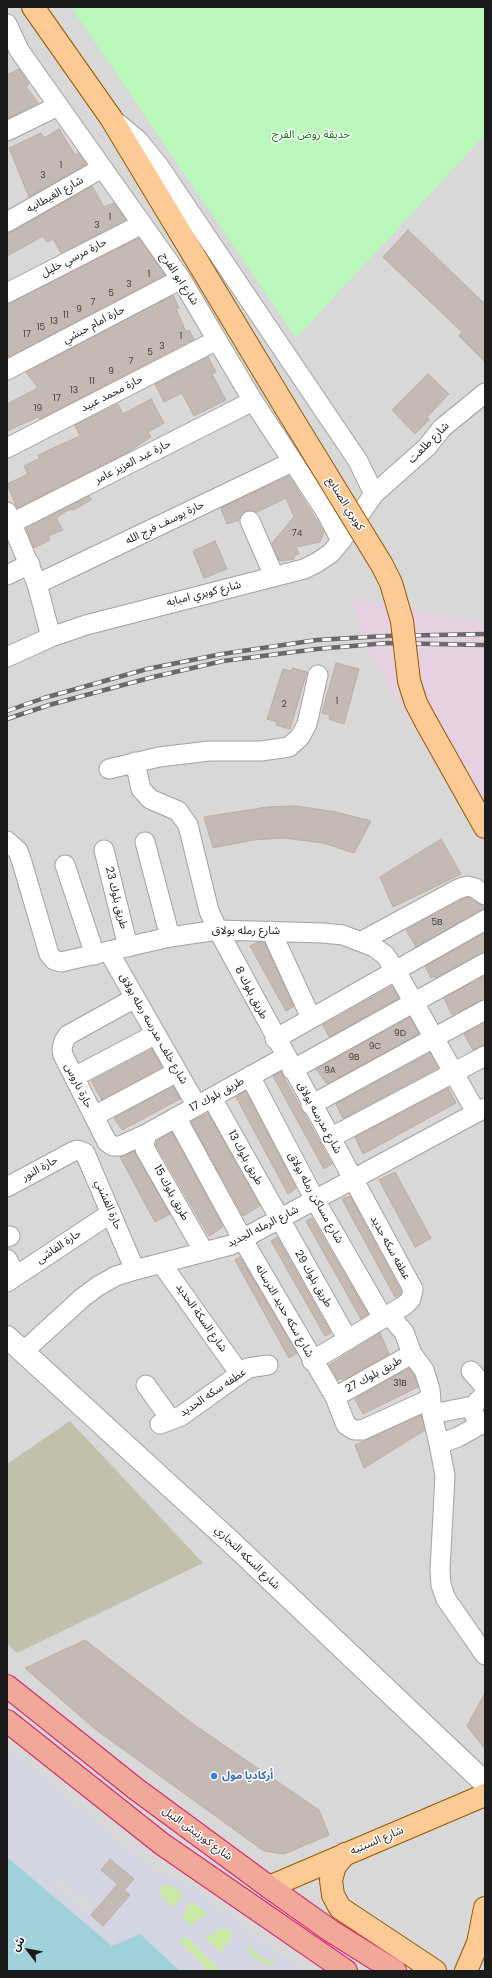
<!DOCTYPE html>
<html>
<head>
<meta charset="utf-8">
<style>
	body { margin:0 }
	#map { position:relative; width:492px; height:1978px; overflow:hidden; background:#ede8e0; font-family:Poppins,"Noto Sans Arabic",sans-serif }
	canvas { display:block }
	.frame { position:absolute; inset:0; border:8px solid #1b1b1b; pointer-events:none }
	.north { position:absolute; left:8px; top:1930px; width:40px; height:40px; -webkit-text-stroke:3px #fff; paint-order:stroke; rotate:302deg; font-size:11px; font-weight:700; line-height:16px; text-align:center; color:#1b1b1b }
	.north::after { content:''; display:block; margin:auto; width:14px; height:18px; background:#1b1b1b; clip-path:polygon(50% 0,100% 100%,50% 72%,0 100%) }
</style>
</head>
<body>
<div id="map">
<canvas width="492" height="1978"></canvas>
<div class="frame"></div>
<div class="north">ش</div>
</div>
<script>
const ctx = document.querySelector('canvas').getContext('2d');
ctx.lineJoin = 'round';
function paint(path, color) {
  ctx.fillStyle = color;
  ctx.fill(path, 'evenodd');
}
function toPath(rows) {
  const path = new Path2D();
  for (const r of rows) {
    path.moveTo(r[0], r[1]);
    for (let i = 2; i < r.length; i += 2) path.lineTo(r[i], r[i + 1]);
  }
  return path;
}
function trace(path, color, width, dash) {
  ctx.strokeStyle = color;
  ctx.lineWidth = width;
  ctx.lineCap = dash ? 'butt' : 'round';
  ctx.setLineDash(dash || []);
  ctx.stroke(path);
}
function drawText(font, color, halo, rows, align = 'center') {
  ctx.font = font + ' Poppins,"Noto Sans Arabic",sans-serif';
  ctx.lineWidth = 3;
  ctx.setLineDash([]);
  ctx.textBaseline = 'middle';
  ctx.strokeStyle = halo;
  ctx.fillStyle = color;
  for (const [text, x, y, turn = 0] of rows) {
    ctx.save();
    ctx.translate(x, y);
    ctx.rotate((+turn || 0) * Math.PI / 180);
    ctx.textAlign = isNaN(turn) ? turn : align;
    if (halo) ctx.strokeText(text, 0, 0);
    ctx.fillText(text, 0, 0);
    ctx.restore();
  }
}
paint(toPath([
	[7,7,485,7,485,1971,7,1971]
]), '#d9d8d8');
paint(toPath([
	[352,598,485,623,485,848,365,645]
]), '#e6d1e3');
paint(toPath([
	[70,1421,203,1563,17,1653,7,1644,7,1464]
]), '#c1c0ab');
paint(toPath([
	[166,1884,172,1886,183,1894,173,1908,159,1893,160,1887],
	[191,1901,209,1915,190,1925,182,1917],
	[224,1927,234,1934,220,1952,205,1938],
	[185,1935,220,1970,231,1971,205,1971,179,1941],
	[251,1947,254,1952,269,1961,272,1960,278,1963,272,1966,267,1966,247,1952,247,1948]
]), '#cae9a4');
paint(toPath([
	[71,7,485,7,485,135,296,338]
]), '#baf9bb');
paint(toPath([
	[7,1746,150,1868,181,1881,240,1922,256,1938,306,1971,220,1970,185,1936,179,1942,204,1965,205,1971,180,1971,140,1934,112,1946,7,1857,8,1821,7,1820],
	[110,1859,134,1879,124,1890,130,1895,103,1926,51,1880,56,1875,95,1909,118,1884],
	[166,1884,172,1886,183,1894,173,1908,159,1893,160,1887],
	[191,1901,208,1914,190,1925,182,1917],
	[224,1927,234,1935,220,1952,205,1938],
	[250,1947,254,1948,254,1952,269,1962,272,1960,277,1963,267,1966,248,1953,246,1949]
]), '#d4d5e2');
paint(toPath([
	[7,1857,112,1946,140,1934,180,1971,7,1971]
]), '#9fd1db');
const building = toPath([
	[19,69,29,84,26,86,38,103,7,119,7,75,19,69],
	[59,129,75,155,78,153,86,164,29,197,9,148,41,133,44,138,59,129],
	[92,186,104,207,114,203,126,220,61,253,53,239,47,242,43,236,7,256,7,233,12,232,92,186],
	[408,230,485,304,485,362,459,336,462,332,383,257,408,230],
	[139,238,165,275,9,357,7,352,7,304,139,238],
	[173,295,179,308,176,309,186,332,189,330,194,339,40,419,38,417,7,431,7,404,38,388,26,372,173,295],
	[208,357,216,372,212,374,226,400,194,416,182,393,164,402,155,384,208,357],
	[428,374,449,394,427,417,429,420,415,434,392,410,428,374],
	[151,399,164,423,148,432,151,437,125,454,17,508,7,484,28,474,24,466,40,458,38,455,80,436,75,425,118,404,123,414,151,399],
	[289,476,324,532,320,542,296,547,299,554,294,556,294,559,282,561,279,560,272,543,294,517,286,498,257,512,252,510,245,511,239,520,227,524,221,508,289,476],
	[89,496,91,500,75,509,68,510,56,518,63,530,48,536,50,540,34,548,26,528,89,496],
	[215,541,227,569,204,578,193,551,215,541],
	[336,663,359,669,344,724,329,719,330,715,322,713,336,663],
	[293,668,307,672,290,729,276,725,277,722,267,719,283,669,291,671,293,668],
	[296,806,336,812,371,821,354,853,323,843,284,838,253,840,213,848,204,817,267,807,296,806],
	[441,839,461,874,393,907,380,877,441,839],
	[467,897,483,906,485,909,416,947,406,930,467,897],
	[485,933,485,952,435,978,435,976,431,978,425,966,485,933],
	[259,942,264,942,294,1006,286,1011,250,946,259,942],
	[485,976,485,999,452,1015,444,998,485,976],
	[392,986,399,998,329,1037,323,1025,392,986],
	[410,1017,419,1034,327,1084,316,1069,410,1017],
	[485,1023,485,1045,473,1050,464,1034,485,1023],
	[152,1049,162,1067,102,1100,91,1081,152,1049],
	[430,1053,438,1068,344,1118,342,1117,336,1104,430,1053],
	[281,1072,332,1164,324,1169,273,1076,281,1072],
	[173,1086,180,1099,122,1130,114,1118,173,1086],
	[448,1088,456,1103,363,1154,355,1137,448,1088],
	[246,1091,296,1188,288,1194,236,1097,246,1091],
	[208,1113,260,1206,243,1216,191,1122,208,1113],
	[172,1132,223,1227,209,1236,156,1145,157,1141,172,1132],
	[134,1151,170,1214,155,1222,120,1157,134,1151],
	[395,1172,431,1238,415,1247,379,1180,395,1172],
	[350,1196,401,1291,401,1294,395,1297,342,1199,350,1196],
	[312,1218,368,1314,361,1319,306,1221,312,1218],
	[277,1237,331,1333,325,1336,271,1241,277,1237],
	[240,1257,297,1353,289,1358,235,1260,240,1257],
	[380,1333,389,1354,343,1380,342,1378,338,1380,329,1365,380,1333],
	[409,1368,414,1375,418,1387,363,1414,355,1399,409,1368],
	[421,1415,425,1430,364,1468,355,1445,421,1415],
	[85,1640,193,1724,319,1810,329,1835,284,1854,264,1851,95,1729,25,1668,85,1640],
	[485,1693,485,1749,467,1726,485,1693],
	[110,1859,134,1879,124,1890,130,1895,103,1926,91,1915,118,1884,120,1886,101,1870,110,1859]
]);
paint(building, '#c4b9b3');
trace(building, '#beada2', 1);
const minor = toPath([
	[7,24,19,50,181,279,253,401,326,512,341,541],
	[116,122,138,140,159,166,358,461,374,494],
	[7,131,58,106],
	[7,222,102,168],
	[7,293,142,224],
	[7,370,181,279],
	[7,448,217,340],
	[7,512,37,584,51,637],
	[250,521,274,576],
	[12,523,253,401],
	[7,575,30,564],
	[37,584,292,462],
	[7,657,51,637,86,625,304,569,318,562,331,553,341,541,374,494,427,447,442,428,485,393],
	[135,762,141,789,150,799,178,811,188,825,209,911,218,930,413,1289,411,1299,405,1305,312,1361],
	[109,769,159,757,209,751,261,751,289,747,300,737,307,724,318,675],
	[7,841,18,851,21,859,49,954,54,960,61,962,170,937,218,930,323,933,343,935,374,947,385,955,396,971,476,1112],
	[145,842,170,937],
	[104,850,128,947],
	[65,865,95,955],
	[271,931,311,1018],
	[362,941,458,889,467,886,475,888,485,895],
	[109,952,197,1106],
	[135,998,68,1035,64,1041,62,1049,63,1055,104,1136,107,1142,113,1146,120,1146,148,1133,285,1057],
	[275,1039,485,920],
	[292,1070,485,963],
	[250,1076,315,1200,383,1318],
	[74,1077,156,1034],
	[212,1098,348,1340],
	[311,1105,485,1010],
	[94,1116,177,1072],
	[176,1117,243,1240,335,1397,346,1425,354,1430,362,1430,430,1399],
	[148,1133,144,1142,145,1149,204,1252],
	[330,1138,485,1056],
	[7,1187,72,1152,77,1150,85,1153,135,1270],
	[7,1237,10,1236],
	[7,1259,16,1276],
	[161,1263,240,1374],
	[7,1282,111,1213],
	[389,1315,404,1332,412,1354,424,1370,430,1389,432,1414,439,1444,445,1476,440,1570,441,1585,446,1599,485,1655],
	[23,1352,82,1298,98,1286,116,1276,135,1270,231,1245,485,1108],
	[471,1371,485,1387],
	[146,1385,171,1420],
	[335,1397,412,1354],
	[432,1414,473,1406],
	[476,1418,473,1412,473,1406,485,1394],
	[160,1424,181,1416,248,1368,268,1365],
	[439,1444,458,1437,485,1422]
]);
const tertiary = toPath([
	[7,1337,231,1542,485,1783]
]);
const primary = toPath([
	[33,7,111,118,284,405],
	[426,722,485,827],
	[345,1854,335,1866,331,1880,333,1895,340,1908,435,1971],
	[269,1887,485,1795],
	[466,1971,478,1943,485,1908]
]);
const trunk = toPath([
	[7,1686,136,1789,269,1887,331,1931,395,1971],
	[7,1721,162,1844,346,1971]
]);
trace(minor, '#a2a2a2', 21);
trace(tertiary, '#a2a2a2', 24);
trace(primary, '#915800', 24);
trace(trunk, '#d6226a', 24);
trace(minor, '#fff', 19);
trace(tertiary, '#fff', 22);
trace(primary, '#fcca95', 22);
trace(trunk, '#f1a899', 22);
const rail = toPath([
	[7,711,44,698,147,669,222,654,317,640,386,636,485,634],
	[7,719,49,705,149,678,223,661,317,649,387,643,485,645]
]);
trace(rail, '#696969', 4.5);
trace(rail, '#fff', 3, [9]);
const primaryBridge = toPath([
	[284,405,382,565,391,583,402,621,409,681,416,703,426,722]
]);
trace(primaryBridge, '#915800', 24, []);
trace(primaryBridge, '#fcca95', 22);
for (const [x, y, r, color] of [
	[214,1776,4,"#3f7fe0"]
]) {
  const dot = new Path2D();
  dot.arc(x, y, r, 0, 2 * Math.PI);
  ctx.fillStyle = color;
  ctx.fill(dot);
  trace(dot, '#fff', 1.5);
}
drawText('9px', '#454241', null, [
	["1",61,166],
	["3",43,176],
	["1",110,218],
	["3",97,226],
	["1",149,275],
	["3",129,285],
	["5",111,294],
	["7",93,303],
	["9",79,310],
	["11",66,316],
	["13",54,322],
	["15",41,328],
	["17",27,335],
	["1",181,337],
	["3",162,347],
	["5",150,353],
	["7",131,362],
	["9",111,372],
	["11",92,382],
	["13",74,391],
	["17",57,399],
	["19",38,409],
	["74",297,534],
	["1",337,702],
	["2",284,705],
	["5B",437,923],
	["9D",400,1034],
	["9C",375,1047],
	["9B",354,1058],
	["9A",330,1071],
	["31B",400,1384]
]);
drawText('11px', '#0a770c', '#fff', [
	["حديقة روض الفرج",311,135]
]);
drawText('11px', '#1b1b1b', '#fff', [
	["شارع الغيطانيه",55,195,-29],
	["حارة مرسي خليل",74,258,-27],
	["شارع ابو الفرج",179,279,57],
	["حارة امام حبشي",94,325,-28],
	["حارة محمد عبيد",112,394,-27],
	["شارع طلعت",429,443,-45],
	["حارة عبد العزيز عامر",133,462,-27],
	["كوبري الصنايع",345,504,58],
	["حارة يوسف فرج الله",165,523,-26],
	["شارع كوبري امبابه",204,594,-14],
	["طريق بلوك 23",116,898,76],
	["شارع رمله بولاق",246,931],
	["طريق بلوك 8",251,993,62],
	["شارع خلف مدرسه رمله بولاق",153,1029,60],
	["حارة ناروس",78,1086,63],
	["طريق بلوك 17",217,1095,-29],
	["شارع مدرسه بولاق",319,1118,61],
	["طريق بلوك 13",245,1158,61],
	["حارة النور",40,1169,-29],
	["طريق بلوك 15",171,1193,61],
	["شارع مساكن رمله بولاق",315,1198,61],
	["حارة الفشني",108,1205,67],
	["شارع الرمله الجديد",263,1227,-27],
	["حارة الفاشى",59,1247,-34],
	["عطفه سكه حديد",390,1248,61],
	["طريق بلوك 29",313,1279,60],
	["شارع سكه حديد الترسانه",284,1311,60],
	["شارع السكة الحديد",201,1318,55],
	["طريق بلوك 27",374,1375,-29],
	["عطفه سكه الحديد",213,1393,-34],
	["شارع السكه التجاري",247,1558,44],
	["شارع كورنيش النيل",197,1834,36],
	["شارع السبتيه",377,1841,-23]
]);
drawText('bold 11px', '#366cbe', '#fff', [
	["أركاديا مول",222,1776]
], 'left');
</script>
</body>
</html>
